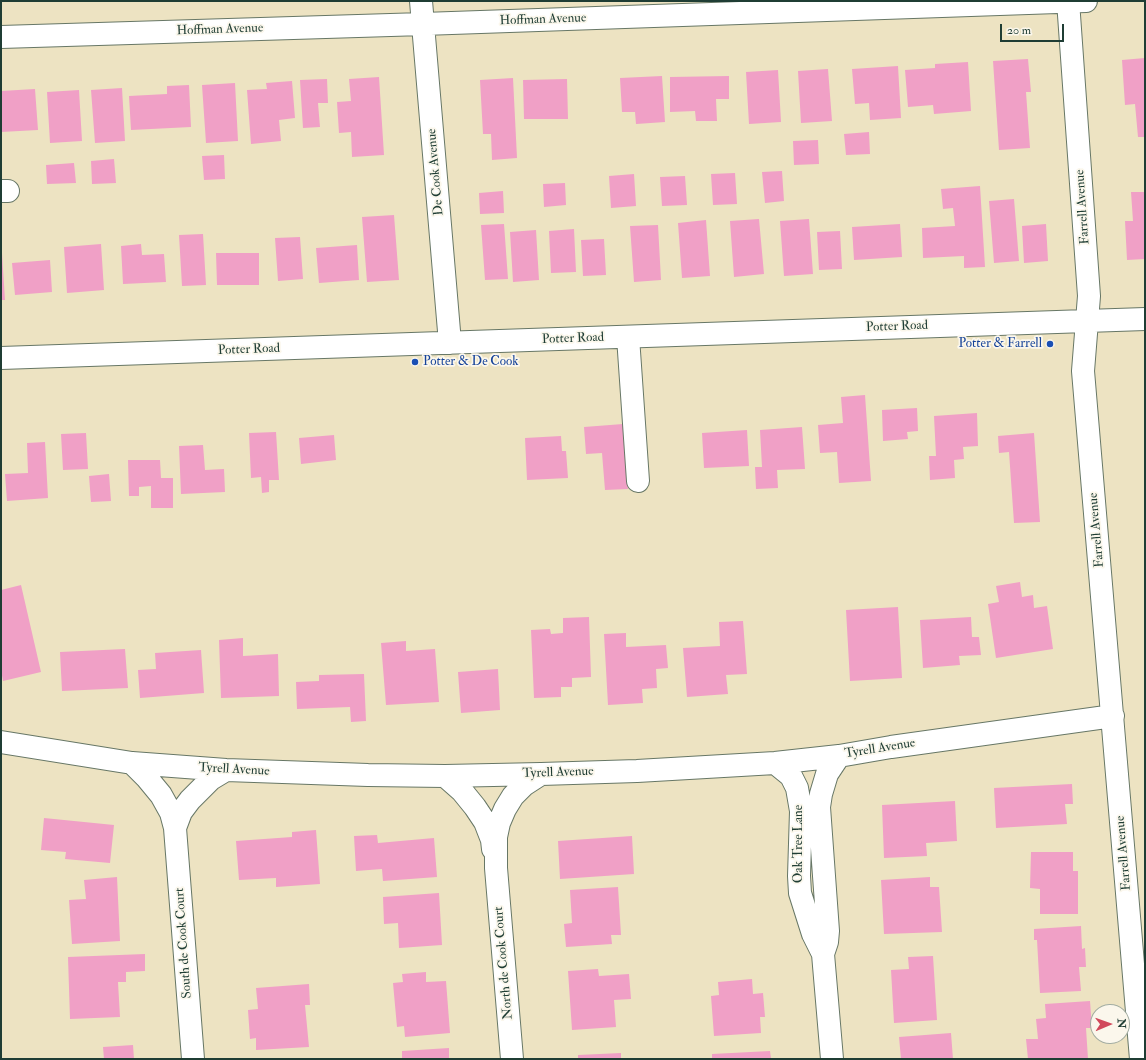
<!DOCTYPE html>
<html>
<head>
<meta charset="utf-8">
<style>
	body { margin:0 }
	#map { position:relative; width:1146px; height:1060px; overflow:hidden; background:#ede3c2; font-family:"IM FELL Double Pica",serif }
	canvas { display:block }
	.frame { position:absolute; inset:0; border:2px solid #1f3d34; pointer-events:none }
	.north { position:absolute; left:1090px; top:1004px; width:40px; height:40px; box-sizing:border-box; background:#fbf7ec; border:1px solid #a3ada2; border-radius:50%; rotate:88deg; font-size:11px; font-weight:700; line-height:16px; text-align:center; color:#1f3d34 }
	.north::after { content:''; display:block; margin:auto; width:14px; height:18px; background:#d1495b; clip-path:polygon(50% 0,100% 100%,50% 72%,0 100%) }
	.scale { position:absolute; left:1000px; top:24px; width:64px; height:18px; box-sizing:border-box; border:2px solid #1f3d34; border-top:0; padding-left:5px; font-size:12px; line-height:14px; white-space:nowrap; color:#1f3d34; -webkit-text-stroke:3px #fbf7ec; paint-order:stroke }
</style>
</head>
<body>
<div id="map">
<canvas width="1146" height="1060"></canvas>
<div class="frame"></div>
<div class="north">N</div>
<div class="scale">20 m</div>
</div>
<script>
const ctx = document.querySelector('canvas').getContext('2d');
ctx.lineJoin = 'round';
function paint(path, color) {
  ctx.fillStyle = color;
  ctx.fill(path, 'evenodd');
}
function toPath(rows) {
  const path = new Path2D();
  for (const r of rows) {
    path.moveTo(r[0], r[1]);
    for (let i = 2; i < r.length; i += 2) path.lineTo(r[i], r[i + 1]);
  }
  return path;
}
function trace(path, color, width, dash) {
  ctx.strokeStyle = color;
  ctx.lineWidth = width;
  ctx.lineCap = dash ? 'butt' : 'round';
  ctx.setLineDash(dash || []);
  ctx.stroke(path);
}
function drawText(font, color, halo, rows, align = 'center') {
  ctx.font = font + ' "IM FELL Double Pica",serif';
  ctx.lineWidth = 3.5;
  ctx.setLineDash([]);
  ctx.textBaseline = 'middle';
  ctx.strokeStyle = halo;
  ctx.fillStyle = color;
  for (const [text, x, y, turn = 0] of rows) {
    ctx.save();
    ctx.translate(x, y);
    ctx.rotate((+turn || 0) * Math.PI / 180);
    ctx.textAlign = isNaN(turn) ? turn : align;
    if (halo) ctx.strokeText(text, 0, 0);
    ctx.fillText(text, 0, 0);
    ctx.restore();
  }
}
paint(toPath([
	[1145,58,1145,137,1138,137,1135,104,1125,105,1122,60],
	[1028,59,1031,92,1026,92,1030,148,999,150,993,61],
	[968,62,971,111,934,114,933,105,908,107,905,70,935,68,935,64],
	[898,66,901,118,870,120,869,103,855,104,852,69],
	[828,69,832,121,801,123,798,71],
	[778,70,781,122,749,124,746,72],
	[662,76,665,122,636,124,635,112,622,112,620,78],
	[729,76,729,99,716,99,717,121,696,121,695,111,670,112,670,77],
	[379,77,384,155,352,157,351,132,339,133,337,102,351,101,349,79],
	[513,78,517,158,492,160,491,134,483,134,480,80],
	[327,79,328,103,318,103,320,127,303,128,300,80],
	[567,79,568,119,524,119,523,80],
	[292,81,295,118,279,120,281,141,251,144,247,90,267,89,266,83],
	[235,83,238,141,206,143,202,85],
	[189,85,191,127,131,130,129,96,167,94,167,86],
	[122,88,125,141,95,143,91,90],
	[35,89,38,130,1,132,1,91],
	[79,90,82,141,50,143,47,92],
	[869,132,870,154,846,155,844,134],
	[818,140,819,164,794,165,793,141],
	[224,155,225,179,204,180,202,156],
	[114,159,116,183,92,184,91,161],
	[74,163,76,183,47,184,46,165],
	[782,171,784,201,765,203,762,172],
	[735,173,737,204,713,205,711,174],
	[634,174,636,206,611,208,609,176],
	[685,176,687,205,662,206,660,177],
	[565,183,566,205,544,207,543,184],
	[980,186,985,267,964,268,964,256,923,258,922,228,955,226,953,208,943,209,941,189],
	[503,191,504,213,480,214,479,193],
	[1131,192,1145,192,1145,259,1127,260,1125,221,1133,221],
	[1014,199,1019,261,994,263,989,201],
	[394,215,399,280,367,282,362,217],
	[759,219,764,274,734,277,730,221],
	[809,219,813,274,784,276,780,221],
	[706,220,710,276,682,278,678,223],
	[504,224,508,279,485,280,481,225],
	[900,224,902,257,854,260,852,227],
	[1046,224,1048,261,1024,263,1022,226],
	[658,225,661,280,634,282,630,226],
	[574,229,576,272,551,273,549,231],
	[536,230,539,280,513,282,510,232],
	[840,231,842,269,819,270,817,232],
	[203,234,206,285,182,286,179,235],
	[300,237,303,279,278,281,275,238],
	[604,239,606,275,583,276,581,240],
	[101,244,104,290,67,293,64,247],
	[141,244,142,255,164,254,166,282,123,284,121,246],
	[357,245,359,280,319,283,316,248],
	[1,253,2,253,5,300,1,300],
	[216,253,259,253,259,285,217,285],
	[50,260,52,292,15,295,12,263],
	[865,395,871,481,839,483,837,452,820,453,818,425,843,423,841,397],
	[917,408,918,431,907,432,908,439,883,441,882,410],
	[977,413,978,446,963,447,964,459,954,460,955,478,930,480,929,456,936,456,934,416],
	[623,424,628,489,605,490,602,453,586,454,584,427],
	[802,427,805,469,777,470,778,488,756,489,755,467,762,467,760,430],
	[747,430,749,466,704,468,702,433],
	[276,432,279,480,269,480,269,492,262,493,261,477,251,478,249,433],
	[86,433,88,469,63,470,61,434],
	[1034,433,1040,522,1014,523,1009,452,999,453,998,436],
	[334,435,336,460,301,464,299,438],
	[561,436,562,451,566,451,568,478,527,480,525,438],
	[45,442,48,498,7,501,5,474,28,473,27,443],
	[203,445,205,470,224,469,225,492,181,494,179,446],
	[128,460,160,460,161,478,173,478,173,508,151,508,151,486,139,487,139,496,129,496],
	[109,474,111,501,91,502,89,476],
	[1020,582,1022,597,1033,595,1034,608,1047,606,1053,649,996,658,988,604,999,602,996,586],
	[21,585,41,672,3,681,1,670,1,590],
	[898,607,902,678,850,681,846,610],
	[589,617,591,677,572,678,572,687,561,687,561,697,534,698,531,630,550,629,551,634,563,633,563,618],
	[971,617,972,637,979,637,981,655,959,656,960,665,923,668,920,620],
	[743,621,747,674,726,675,728,694,687,697,683,648,720,646,719,622],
	[626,633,626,647,666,645,668,668,656,669,657,688,642,689,643,703,608,705,604,634],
	[243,638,243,656,278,654,279,696,221,698,219,640],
	[406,641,406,651,435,649,439,702,386,705,381,643],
	[125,649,128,688,62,691,60,652],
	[201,650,204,693,140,698,138,670,156,669,155,653],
	[498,669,500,710,461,713,458,672],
	[364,674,366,721,351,722,350,707,297,709,296,682,319,681,319,675],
	[1072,784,1073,804,1065,804,1067,824,996,828,994,788],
	[955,801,957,841,926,843,927,856,884,858,882,805],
	[44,818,114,825,110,863,65,859,66,852,41,850],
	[316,830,320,884,276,887,276,878,239,880,236,841,292,837,292,832],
	[377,835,378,843,434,838,437,877,383,881,382,869,356,871,354,836],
	[632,836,634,874,560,879,558,841],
	[1031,852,1073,852,1073,871,1078,871,1078,914,1040,914,1040,889,1030,888],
	[117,877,120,941,72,944,69,900,86,899,84,880],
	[930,877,930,887,939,887,942,932,884,934,881,880],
	[618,887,621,935,611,935,612,944,566,947,564,924,572,923,570,890],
	[439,893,442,945,399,948,398,923,384,924,383,897],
	[1081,926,1082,949,1085,948,1086,967,1079,967,1081,991,1040,993,1037,940,1034,940,1034,929],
	[145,954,145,971,126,972,126,982,118,982,120,1017,70,1019,68,957],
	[933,956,937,1020,894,1023,891,970,909,969,908,957],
	[598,969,599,976,629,974,631,999,614,1000,616,1027,572,1030,568,971],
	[426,972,426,982,446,981,450,1033,405,1037,404,1026,397,1027,393,983,403,982,402,974],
	[752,979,753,994,763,993,765,1017,760,1017,761,1033,714,1036,711,996,719,995,718,982],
	[309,984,310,1005,305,1005,309,1047,256,1050,256,1038,250,1039,248,1010,258,1009,256,988],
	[1090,1001,1092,1028,1086,1028,1088,1059,1028,1059,1026,1039,1038,1039,1036,1019,1046,1018,1045,1004],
	[951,1033,953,1059,901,1059,899,1037],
	[133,1045,134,1059,104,1059,103,1047],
	[449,1048,449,1059,402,1059,402,1051],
	[770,1051,771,1059,712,1059,712,1054],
	[621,1053,621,1059,578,1059,578,1055]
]), '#f0a0c6');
const minor = toPath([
	[421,1,450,343],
	[1068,1,1089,296,1083,371,1141,1059],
	[1,37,423,24,1086,1],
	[1,191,8,191],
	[628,337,638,481],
	[1,358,1145,319],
	[1,742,132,763,226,770,368,775,445,776,541,774,637,771,775,763,839,756,891,747,1113,716],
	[132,763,147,778,161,795,171,813,175,828,193,1059],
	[775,763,791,776,797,788,801,811,799,876,800,893,813,934,823,954,832,1059],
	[445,776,462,791,475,807,485,822,492,840,493,849],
	[175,828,181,812,190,800,211,779,226,770],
	[823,954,827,942,828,931,819,807,821,794,827,774,839,756],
	[512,1059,496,868,496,837,499,823,505,809,513,796,524,785,541,774]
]);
trace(minor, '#677766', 24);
trace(minor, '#fff', 22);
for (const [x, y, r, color] of [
	[1050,344,4,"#1a4fb4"],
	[415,362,4,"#1a4fb4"]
]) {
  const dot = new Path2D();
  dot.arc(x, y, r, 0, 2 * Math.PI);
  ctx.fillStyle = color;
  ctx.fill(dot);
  trace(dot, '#fbf7ec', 1.5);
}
drawText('13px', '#1f3d34', '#fbf7ec', [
	["Hoffman Avenue",543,20,-2],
	["Hoffman Avenue",220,30,-2],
	["De Cook Avenue",436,172,-95],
	["Farrell Avenue",1083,207,-94],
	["Potter Road",897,327,-2],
	["Potter Road",573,339,-2],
	["Potter Road",249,350,-2],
	["Farrell Avenue",1097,530,-95],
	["Tyrell Avenue",880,749,-9],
	["Tyrell Avenue",234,770,3],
	["Tyrell Avenue",558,773,-2],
	["Oak Tree Lane",799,844,-90],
	["Farrell Avenue",1124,853,-95],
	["South de Cook Court",184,943,-94],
	["North de Cook Court",504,963,-95]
]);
drawText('13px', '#164399', '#fbf7ec', [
	["Potter & Farrell",1042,344],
	["Potter & De Cook",423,362,"left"]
], 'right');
</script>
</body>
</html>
